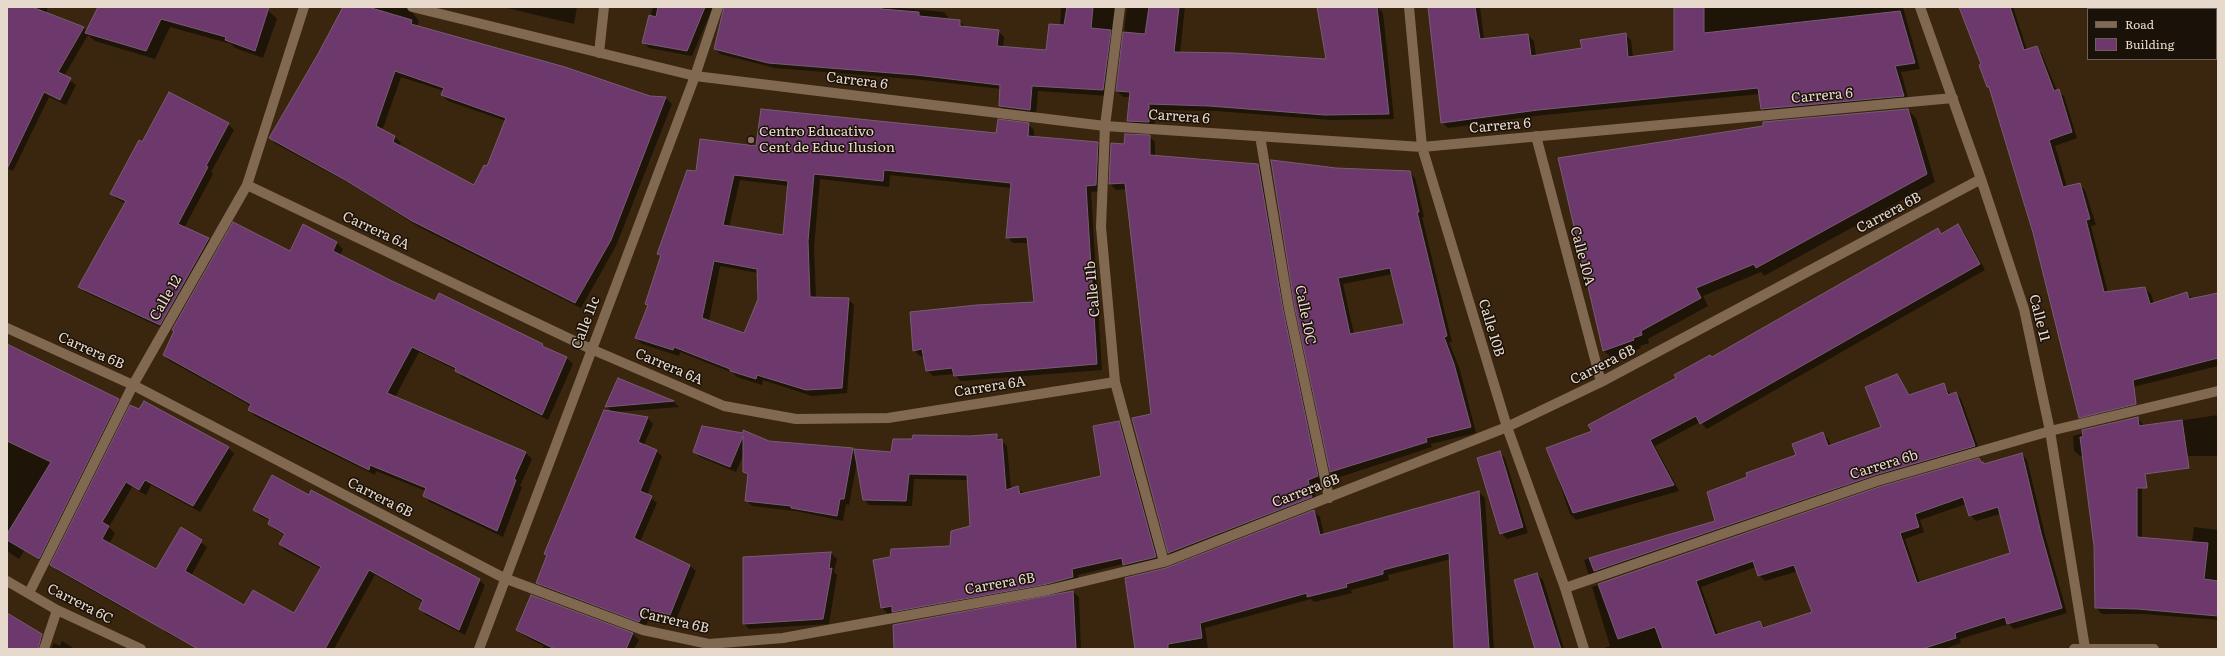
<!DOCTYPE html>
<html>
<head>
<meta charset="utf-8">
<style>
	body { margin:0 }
	#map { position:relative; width:2225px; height:656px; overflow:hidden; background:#3a260f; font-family:Literata,serif }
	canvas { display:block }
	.frame { position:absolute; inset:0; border:8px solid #e7d9cc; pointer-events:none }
	.legend { position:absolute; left:2087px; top:8px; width:130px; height:52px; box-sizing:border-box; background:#1a1108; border:1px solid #6c6156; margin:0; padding:5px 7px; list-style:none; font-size:12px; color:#e7d9cc }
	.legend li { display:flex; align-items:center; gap:8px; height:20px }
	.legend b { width:20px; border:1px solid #6c6156 }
</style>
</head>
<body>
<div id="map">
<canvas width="2225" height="656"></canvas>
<div class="frame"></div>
<ul class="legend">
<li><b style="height:5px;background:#806950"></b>Road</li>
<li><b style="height:11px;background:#6d386c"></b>Building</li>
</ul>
</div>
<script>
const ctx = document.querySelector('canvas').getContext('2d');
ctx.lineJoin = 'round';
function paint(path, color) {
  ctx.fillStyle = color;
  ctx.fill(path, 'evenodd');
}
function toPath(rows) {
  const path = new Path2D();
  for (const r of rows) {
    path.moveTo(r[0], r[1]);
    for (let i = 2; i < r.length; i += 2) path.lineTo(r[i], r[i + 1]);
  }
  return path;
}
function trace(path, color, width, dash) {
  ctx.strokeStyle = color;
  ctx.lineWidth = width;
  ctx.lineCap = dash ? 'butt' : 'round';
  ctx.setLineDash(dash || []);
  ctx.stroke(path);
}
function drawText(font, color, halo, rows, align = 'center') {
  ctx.font = font + ' Literata,serif';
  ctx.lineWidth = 3;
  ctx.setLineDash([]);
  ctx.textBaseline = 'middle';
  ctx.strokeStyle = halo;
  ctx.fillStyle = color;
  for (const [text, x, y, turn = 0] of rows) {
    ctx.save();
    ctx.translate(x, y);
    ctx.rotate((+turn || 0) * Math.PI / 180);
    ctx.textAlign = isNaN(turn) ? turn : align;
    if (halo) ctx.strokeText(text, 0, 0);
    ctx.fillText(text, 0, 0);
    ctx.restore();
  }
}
paint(toPath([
	[7,7,48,7,46,13,84,28,87,31,98,7,265,7,277,19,263,58,235,48,231,44,170,27,155,59,95,41,88,35,64,76,76,85,66,105,49,97,13,171,7,168],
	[344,7,415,7,411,11,419,21,417,27,650,97,666,98,672,104,616,246,581,308,419,227,354,186,276,144,270,138,319,54],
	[401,77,444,91,442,95,448,101,506,121,488,168,474,187,399,146,401,143,395,137,382,131],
	[503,7,577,7,574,24],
	[653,7,713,7,692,56,649,48,643,42],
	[725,7,889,7,944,12,950,20,960,21,965,27,998,31,1004,37,1003,48,1047,51,1060,26,1061,7,1123,7,1108,96,1038,91,1036,116,1005,112,1000,106,1001,89,923,80,775,68,720,54,715,48],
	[1127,7,1185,7,1180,53,1328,60,1320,7,1377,7,1383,13,1394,119,1331,120,1216,111,1154,110,1155,128,1133,126,1128,121,1130,97,1123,97,1117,91],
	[1428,7,1480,7,1484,40,1528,35,1534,41,1536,56,1583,49,1625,35,1631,40,1633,58,1675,52,1675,7,1903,7,1920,69,1901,72,1909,102,1768,115,1762,109,1760,94,1544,115,1448,128,1442,122],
	[1960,7,2013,7,2027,50,2036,48,2042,54,2057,91,2064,96,2077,138,2055,146,2067,187,2079,184,2085,190,2096,225,2091,226,2108,293,2145,288,2151,294,2154,304,2187,293,2193,299,2218,294,2218,366,2080,400,1991,89],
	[1908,110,1916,118,1935,182,1764,276,1761,272,1703,296,1708,306,1648,339,1649,343,1640,346,1641,348,1612,358,1604,351],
	[228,124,234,130,211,172,213,174,184,228,209,239,214,244,166,330,85,292,79,287,125,203,117,199,111,194],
	[1028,124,1034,130,1034,137,1097,143,1103,149,1102,191,1091,192,1102,370,961,381,954,374,933,376,927,370,924,356,920,356,914,350,1035,303,1029,243,1013,243,1007,237,1011,188,890,175,889,187,820,179,814,247,816,298,848,299,854,305,847,393,812,396,763,380,762,385,737,377,733,373,680,352,679,356,642,344,636,338,648,306,646,304,661,256,659,253,697,172,757,147,997,134],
	[740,180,789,186,784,237,729,227],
	[720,266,758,273,759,299,745,334,709,321],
	[1149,136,1155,142,1155,156,1258,165,1263,170,1323,482,1313,485,1317,503,1175,558,1169,553,1133,419,1152,415,1126,189,1116,190,1110,184,1125,145],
	[1336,169,1409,172,1415,178,1424,217,1422,217,1452,342,1449,342,1460,370,1476,433,1431,444,1432,447,1337,478,1331,472,1296,308],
	[1393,274,1405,324,1354,334,1343,284],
	[303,225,337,243,343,249,340,255,436,302,542,344,548,350,567,358,573,364,548,420,462,377,456,370,419,352,395,397,526,453,532,459,520,486,522,487,503,537,430,502,424,496,426,491,376,471,375,475,255,416,249,410,251,406,170,361,164,355,175,332,173,330,290,252],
	[1958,226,1963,231,1985,270,1707,429,1700,422,1655,446,1679,491,1576,520,1570,514,1548,449,1593,431,1712,358,1938,230,1942,234],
	[7,344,118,400,124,406,45,564,24,551,19,559,7,551],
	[1897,376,1911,396,1944,385,1951,395,1956,393,1961,399,1980,452,1594,579,1588,573,1584,560,1716,521,1749,478,1798,455,1823,433,1828,439,1831,446,1882,428],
	[618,379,674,402,679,407,616,412,648,418,653,424,644,445,656,451,662,456,647,495,657,503,640,542,690,566,696,571,676,620,652,614,645,627,543,588,537,583,548,557,545,554,612,412,607,407],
	[131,406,228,447,234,454,200,512,151,485,146,495,132,487,109,527,115,533,109,544,145,567,130,612,58,571,51,565],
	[2218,415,2218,456,2088,456,2142,475,2142,538,2192,542,2194,527,2218,530,2218,620,2143,614,2102,614,2096,608,2095,546,2084,456,2080,456,2074,451,2073,436,2138,418,2144,426],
	[1119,422,1124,428,1161,563,1130,570,1123,564,1078,575,1078,583,899,617,895,612,888,614,882,608,874,561,951,547,971,527,968,480,914,479,912,506,869,505,864,499,857,462,849,505,846,504,843,521,796,511,752,506,746,500,749,477,744,472,744,453,736,472,700,457,694,451,744,434,749,440,852,449,856,453,892,454,970,437,996,435,1007,446,1011,489,1018,487,1024,494,1102,476],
	[1499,452,1505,458,1528,533,1507,539,1501,533],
	[2022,454,2027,460,2046,539,2067,613,2014,629,2009,624,1960,639,1961,643,1944,649,1601,649,1610,646,1592,587,1879,488,1979,459,1985,465],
	[1966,504,1970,515,1976,521,2000,514,2011,554,1920,583,1905,539,1924,532,1920,520],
	[1756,567,1759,575,1765,581,1798,571,1814,613,1766,628,1760,622,1718,635,1701,587],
	[1479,492,1485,498,1494,649,1456,649,1451,559,1388,575,1389,580,1351,590,1352,593,1314,602,1311,599,1205,628,1208,649,1136,649,1167,569,1314,511,1320,517,1324,535],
	[309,496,479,580,485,585,465,635,426,615,420,609,423,602,375,575,334,649,198,649,167,633,161,628,181,528,207,547,191,576,245,606,295,614,321,569,285,550,280,544,285,535,275,530,269,524,271,521,260,516,254,510],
	[831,553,837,559,834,572,837,575,829,624,749,629,744,624,744,558],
	[1537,574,1543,580,1564,649,1536,649],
	[1073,592,1079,597,1081,649,895,649],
	[531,596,633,634,639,640,634,649,541,649,544,646,523,635,517,629],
	[7,613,41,635,47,641,45,649,7,649],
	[62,641,75,649,51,649,54,643,60,646]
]), '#0007');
const building = toPath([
	[7,7,32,7,84,27,58,72,71,78,60,100,44,92,7,169,7,7],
	[98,7,269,7,255,51,225,40,226,37,161,19,146,51,85,33,98,7],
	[343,7,368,7,412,20,411,24,565,67,650,96,666,97,611,240,575,303,412,221,347,181,269,138,318,54,343,7],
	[395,71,444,88,441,95,506,118,487,166,484,165,474,185,393,142,395,136,376,126,395,71],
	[658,7,705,7,687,51,642,43,649,15,656,17,658,7],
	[724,7,881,7,881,9,919,12,919,16,960,20,960,26,999,30,997,46,1046,50,1049,24,1064,25,1067,7,1093,7,1091,28,1111,30,1103,90,1032,86,1030,110,999,106,1000,85,916,75,768,63,714,49,724,7],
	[1149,7,1179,7,1174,52,1233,53,1326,59,1317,7,1377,7,1389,114,1325,115,1209,106,1149,104,1149,122,1127,121,1130,92,1116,91,1123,32,1145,34,1149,7],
	[1428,7,1475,7,1480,39,1528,34,1531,56,1582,48,1580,40,1626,33,1628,57,1674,51,1674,7,1704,7,1704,33,1900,11,1915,63,1895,66,1904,96,1761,109,1758,88,1538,110,1441,123,1428,7],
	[1959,7,2010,7,2024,50,2037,46,2054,91,2059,89,2072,132,2049,140,2063,187,2080,183,2090,219,2086,220,2104,292,2145,287,2150,304,2187,292,2189,299,2218,293,2218,358,2133,380,2136,404,2079,418,2033,233,1989,87,1987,87,1979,65,1981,64,1959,7],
	[169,92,229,123,206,166,208,167,178,224,209,238,160,325,78,287,126,201,110,194,139,140,142,142,169,92],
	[761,109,996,133,998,119,1029,123,1028,136,1098,142,1096,185,1086,186,1097,364,954,376,952,368,926,371,922,349,913,351,910,312,977,305,1034,302,1027,237,1006,238,1011,183,884,170,883,181,814,174,808,241,810,297,849,298,842,388,806,390,757,375,756,379,730,371,730,369,674,347,673,350,635,338,648,305,645,304,661,255,657,254,687,170,696,171,700,139,756,146,761,109],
	[734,175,788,181,783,235,723,225,734,175],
	[714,261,757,269,758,299,744,333,702,318,714,261],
	[1908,109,1927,174,1756,268,1754,264,1696,288,1701,298,1641,331,1642,335,1633,338,1634,340,1603,351,1558,158,1763,126,1763,122,1908,109],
	[1125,134,1150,135,1150,155,1258,164,1283,310,1318,476,1308,480,1312,497,1168,553,1132,418,1151,414,1125,183,1109,184,1111,143,1124,144,1125,134],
	[1271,160,1336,168,1410,171,1419,212,1417,212,1447,336,1444,337,1454,364,1471,427,1426,438,1427,442,1330,472,1295,308,1271,160],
	[1390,268,1404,324,1350,334,1338,278,1390,268],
	[233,222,290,251,303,224,337,242,333,251,392,281,435,301,439,293,543,344,542,346,567,357,542,415,455,371,456,368,412,347,387,393,526,452,514,479,516,480,497,531,423,496,426,488,370,465,369,470,248,410,251,404,163,355,174,331,172,330,233,222],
	[1958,224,1980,264,1700,424,1696,416,1650,440,1674,485,1573,513,1546,448,1592,431,1588,425,1676,378,1674,375,1710,355,1712,357,1938,228,1941,234,1958,224],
	[7,344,119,399,39,559,7,540,7,534,51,462,7,441,7,344],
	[1897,374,1909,395,1944,383,1948,395,1956,392,1975,446,1875,475,1594,571,1589,558,1715,521,1707,492,1747,477,1746,473,1796,455,1792,444,1823,432,1828,446,1881,427,1865,387,1897,374],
	[618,378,674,401,605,407,618,378],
	[144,401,229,447,193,506,145,480,139,490,126,482,102,522,109,526,102,539,156,569,181,527,202,540,185,571,244,605,253,590,294,613,321,567,279,544,285,534,268,524,270,519,253,510,272,475,309,495,311,490,480,579,459,630,419,609,423,600,369,570,325,649,198,649,50,565,130,405,139,409,144,401],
	[604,410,648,417,638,442,657,450,640,491,652,496,634,538,690,565,670,615,646,609,639,622,536,583,547,555,544,554,604,410],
	[2138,417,2139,426,2182,420,2189,468,2145,474,2147,488,2137,488,2137,537,2208,543,2204,579,2218,581,2218,616,2137,609,2095,608,2094,546,2080,437,2083,437,2082,430,2138,417],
	[1119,421,1156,557,1123,565,1122,558,1072,569,1073,577,1047,584,892,612,892,606,881,608,873,560,890,557,891,549,950,546,951,531,970,526,967,475,909,474,906,501,863,500,854,449,891,452,893,439,912,439,913,435,970,436,997,434,997,440,1002,439,1006,490,1018,486,1020,494,1101,476,1093,426,1119,421],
	[702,426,743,433,743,430,769,441,853,448,844,499,840,499,837,516,791,508,791,506,745,501,748,474,743,472,743,436,730,467,693,452,702,426],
	[1500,451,1523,527,1500,534,1477,458,1500,451],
	[2022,453,2041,533,2062,608,2007,624,2005,617,1955,633,1956,638,1922,649,1663,649,1655,627,1618,639,1598,584,1879,487,1979,458,1981,462,1983,462,1984,464,2022,453],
	[1963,497,1969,516,1998,507,2010,553,1917,583,1900,533,1919,527,1915,514,1963,497],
	[1753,561,1758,576,1794,565,1812,612,1763,628,1760,621,1715,635,1696,581,1753,561],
	[1479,491,1489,649,1454,649,1449,553,1383,570,1383,574,1346,584,1347,587,1307,597,1307,593,1200,623,1202,638,1168,644,1168,649,1135,649,1125,578,1166,568,1314,510,1320,535,1479,491],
	[831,552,829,569,832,568,823,619,743,624,743,557,831,552],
	[1537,573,1561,649,1535,649,1514,580,1537,573],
	[1073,591,1076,649,894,649,893,625,1073,591],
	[531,595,633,633,626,649,555,649,516,630,531,595],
	[7,613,42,634,38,649,7,649,7,613]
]);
paint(building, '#6d386c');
trace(building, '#765d74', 1);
trace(toPath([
	[412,7,695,76,1105,126,1422,147,1953,98],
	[1120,7,1105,126,1101,227,1115,382,1164,562],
	[1409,7,1422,147,1507,427,1565,588,1584,649],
	[1920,7,1981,179,2024,309,2050,431,2085,648],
	[599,53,604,7],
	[1260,136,1289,309,1329,498],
	[1536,136,1601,382],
	[247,185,591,349,724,406,796,419,888,418,1115,382],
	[7,328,133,385,504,578,643,630,709,644,783,638,1048,590,1164,562,1507,427,1601,382,1981,179],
	[7,581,57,610,141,649],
	[1565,588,1877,481,2050,431,2218,391],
	[29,593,133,385,247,185,304,7],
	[44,649,57,610],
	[479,649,695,76,718,7],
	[2074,649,2154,649]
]), '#806950', 10);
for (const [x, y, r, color] of [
	[751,140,4,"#8d6e63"]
]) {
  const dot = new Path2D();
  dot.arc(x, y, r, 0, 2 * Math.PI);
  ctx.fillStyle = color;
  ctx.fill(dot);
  trace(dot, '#1a1108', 1.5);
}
drawText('14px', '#e7d9cc', '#1a1108', [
	["Carrera 6",857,81,7],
	["Carrera 6",1822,96,-5],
	["Carrera 6",1179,117,4],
	["Carrera 6",1500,126,-5],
	["Carrera 6B",1889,213,-28],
	["Carrera 6A",376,231,25],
	["Calle 10A",1582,256,75],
	["Calle 11b",1093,289,-95],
	["Calle 12",166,298,-60],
	["Calle 10C",1305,315,79],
	["Calle 11",2039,318,76],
	["Calle 11c",586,323,-69],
	["Calle 10B",1491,328,73],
	["Carrera 6B",91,351,24],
	["Carrera 6B",1603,365,-27],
	["Carrera 6A",669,367,23],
	["Carrera 6A",990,387,-9],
	["Carrera 6b",1884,465,-17],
	["Carrera 6B",1306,491,-21],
	["Carrera 6B",380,498,27],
	["Carrera 6B",1000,584,-10],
	["Carrera 6C",80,604,27],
	["Carrera 6B",674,621,13]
]);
drawText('14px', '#e7d9cc', '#1a1108', [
	["Centro Educativo",759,132],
	["Cent de Educ Ilusion",759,148]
], 'left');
</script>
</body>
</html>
